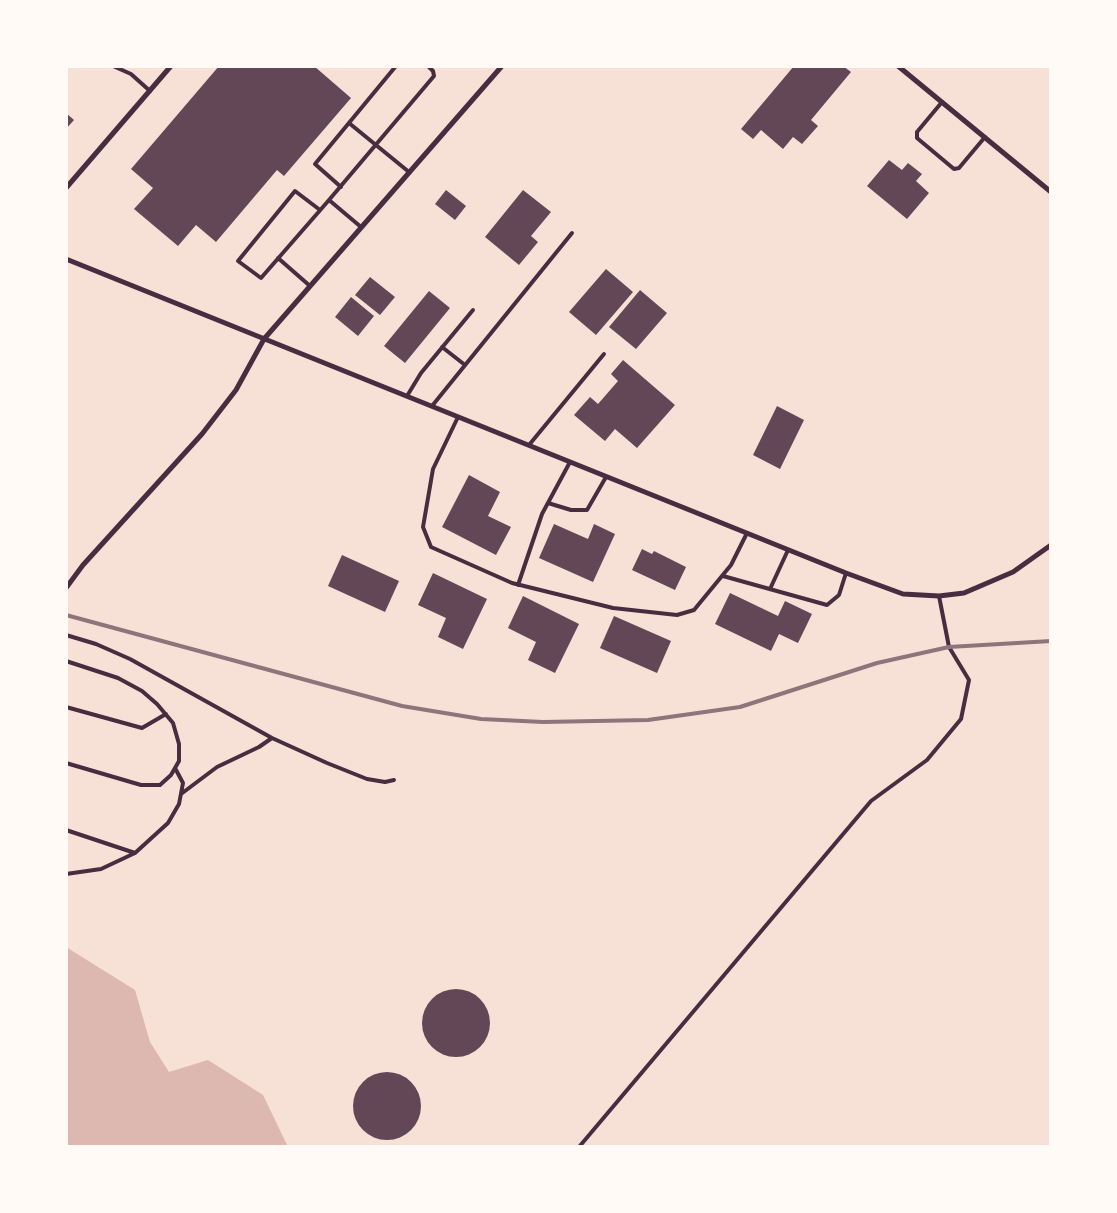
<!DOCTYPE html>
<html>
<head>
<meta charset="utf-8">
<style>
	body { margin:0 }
	#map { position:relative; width:1117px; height:1213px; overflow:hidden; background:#f7e1d7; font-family:Arial,sans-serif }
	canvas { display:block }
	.frame { position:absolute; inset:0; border:68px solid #fffaf5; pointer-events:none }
</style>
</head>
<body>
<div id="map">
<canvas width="1117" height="1213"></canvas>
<div class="frame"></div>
</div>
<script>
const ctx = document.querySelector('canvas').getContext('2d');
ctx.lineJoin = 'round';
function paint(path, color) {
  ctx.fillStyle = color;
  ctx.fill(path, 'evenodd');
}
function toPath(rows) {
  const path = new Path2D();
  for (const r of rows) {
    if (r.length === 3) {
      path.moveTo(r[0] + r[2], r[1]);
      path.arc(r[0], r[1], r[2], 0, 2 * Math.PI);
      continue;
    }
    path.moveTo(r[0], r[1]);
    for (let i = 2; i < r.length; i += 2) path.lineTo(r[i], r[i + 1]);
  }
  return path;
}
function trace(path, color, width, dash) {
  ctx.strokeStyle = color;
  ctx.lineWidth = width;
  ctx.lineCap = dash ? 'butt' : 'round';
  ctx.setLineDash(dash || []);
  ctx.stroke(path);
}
paint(toPath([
	[66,947,135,990,150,1042,169,1072,208,1060,263,1095,288,1147,66,1147]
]), '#dcb8b0');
paint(toPath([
	[219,66,314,66,351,98,284,176,277,170,216,242,196,225,178,246,134,209,153,188,131,169],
	[794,66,843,66,851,72,811,120,818,126,802,144,793,137,783,149,761,130,753,139,741,129],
	[66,113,74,120,66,129],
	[889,160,902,170,908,163,922,174,916,181,929,193,907,219,867,186],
	[446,190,466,206,455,220,435,204],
	[523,190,551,212,531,236,538,242,519,265,485,237],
	[606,269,633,292,596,335,569,312],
	[370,277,395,297,380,315,355,295],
	[640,290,667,313,636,349,609,327],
	[429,291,450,308,405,363,384,346],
	[351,297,374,316,358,336,335,317],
	[623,360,675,405,637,448,615,429,605,441,574,415,590,397,598,404,618,381,611,374],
	[777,406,804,420,780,469,753,455],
	[469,475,500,492,488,516,511,527,496,555,442,527],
	[554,524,588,539,594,524,615,534,593,582,539,558],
	[642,549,652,554,654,551,686,567,675,590,632,570],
	[342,555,399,581,385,612,328,586],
	[433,573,487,599,463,649,438,637,446,618,418,605],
	[730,593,778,616,785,601,812,614,798,643,779,634,771,651,715,624],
	[523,596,579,624,555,673,528,660,536,642,508,628],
	[614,616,671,641,657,673,600,648],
	[456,1023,34],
	[387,1106,34]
]), '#644757');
trace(toPath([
	[113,66,131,74,150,91],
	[942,102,917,132,917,138,954,169,959,168,985,137],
	[349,123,409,172],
	[341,187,315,164,396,66],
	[320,210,295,191,238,261,261,278,329,200],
	[361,227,329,200,434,76,433,71,428,66],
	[278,258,310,286],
	[442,347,465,365],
	[407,396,421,373,473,310],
	[432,406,572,233],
	[458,417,433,469,423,527,431,547,512,583,613,608,677,615,694,610,731,565,747,533],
	[529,445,604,354],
	[548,503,571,510,587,510,606,477],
	[723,576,827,605,839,595,846,573],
	[518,585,542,514,570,462],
	[770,589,788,550],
	[66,635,96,644,130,659,272,738,327,763,367,779,385,782,394,780],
	[66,661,118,678,142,691,157,704,173,723,179,744,179,761,171,775,160,785,141,785,66,763],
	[66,707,142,728,166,714],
	[181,794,217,767,259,747,272,738],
	[66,830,135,853],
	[66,874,101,869,135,853,168,823,179,804,183,783,175,768],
	[579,1147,871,801,927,760,961,719,969,680,949,647,939,596]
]), '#4a2c40', 4);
trace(toPath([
	[898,66,1051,192],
	[66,188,171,66],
	[66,259,846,573,903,594,939,596,964,593,1013,572,1051,545],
	[66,588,83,565,202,434,236,390,264,339,502,66]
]), '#4a2c40', 5);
trace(toPath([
	[66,615,402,706,481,719,543,722,648,720,740,707,877,663,949,647,1051,641]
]), '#8f747c', 4);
</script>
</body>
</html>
